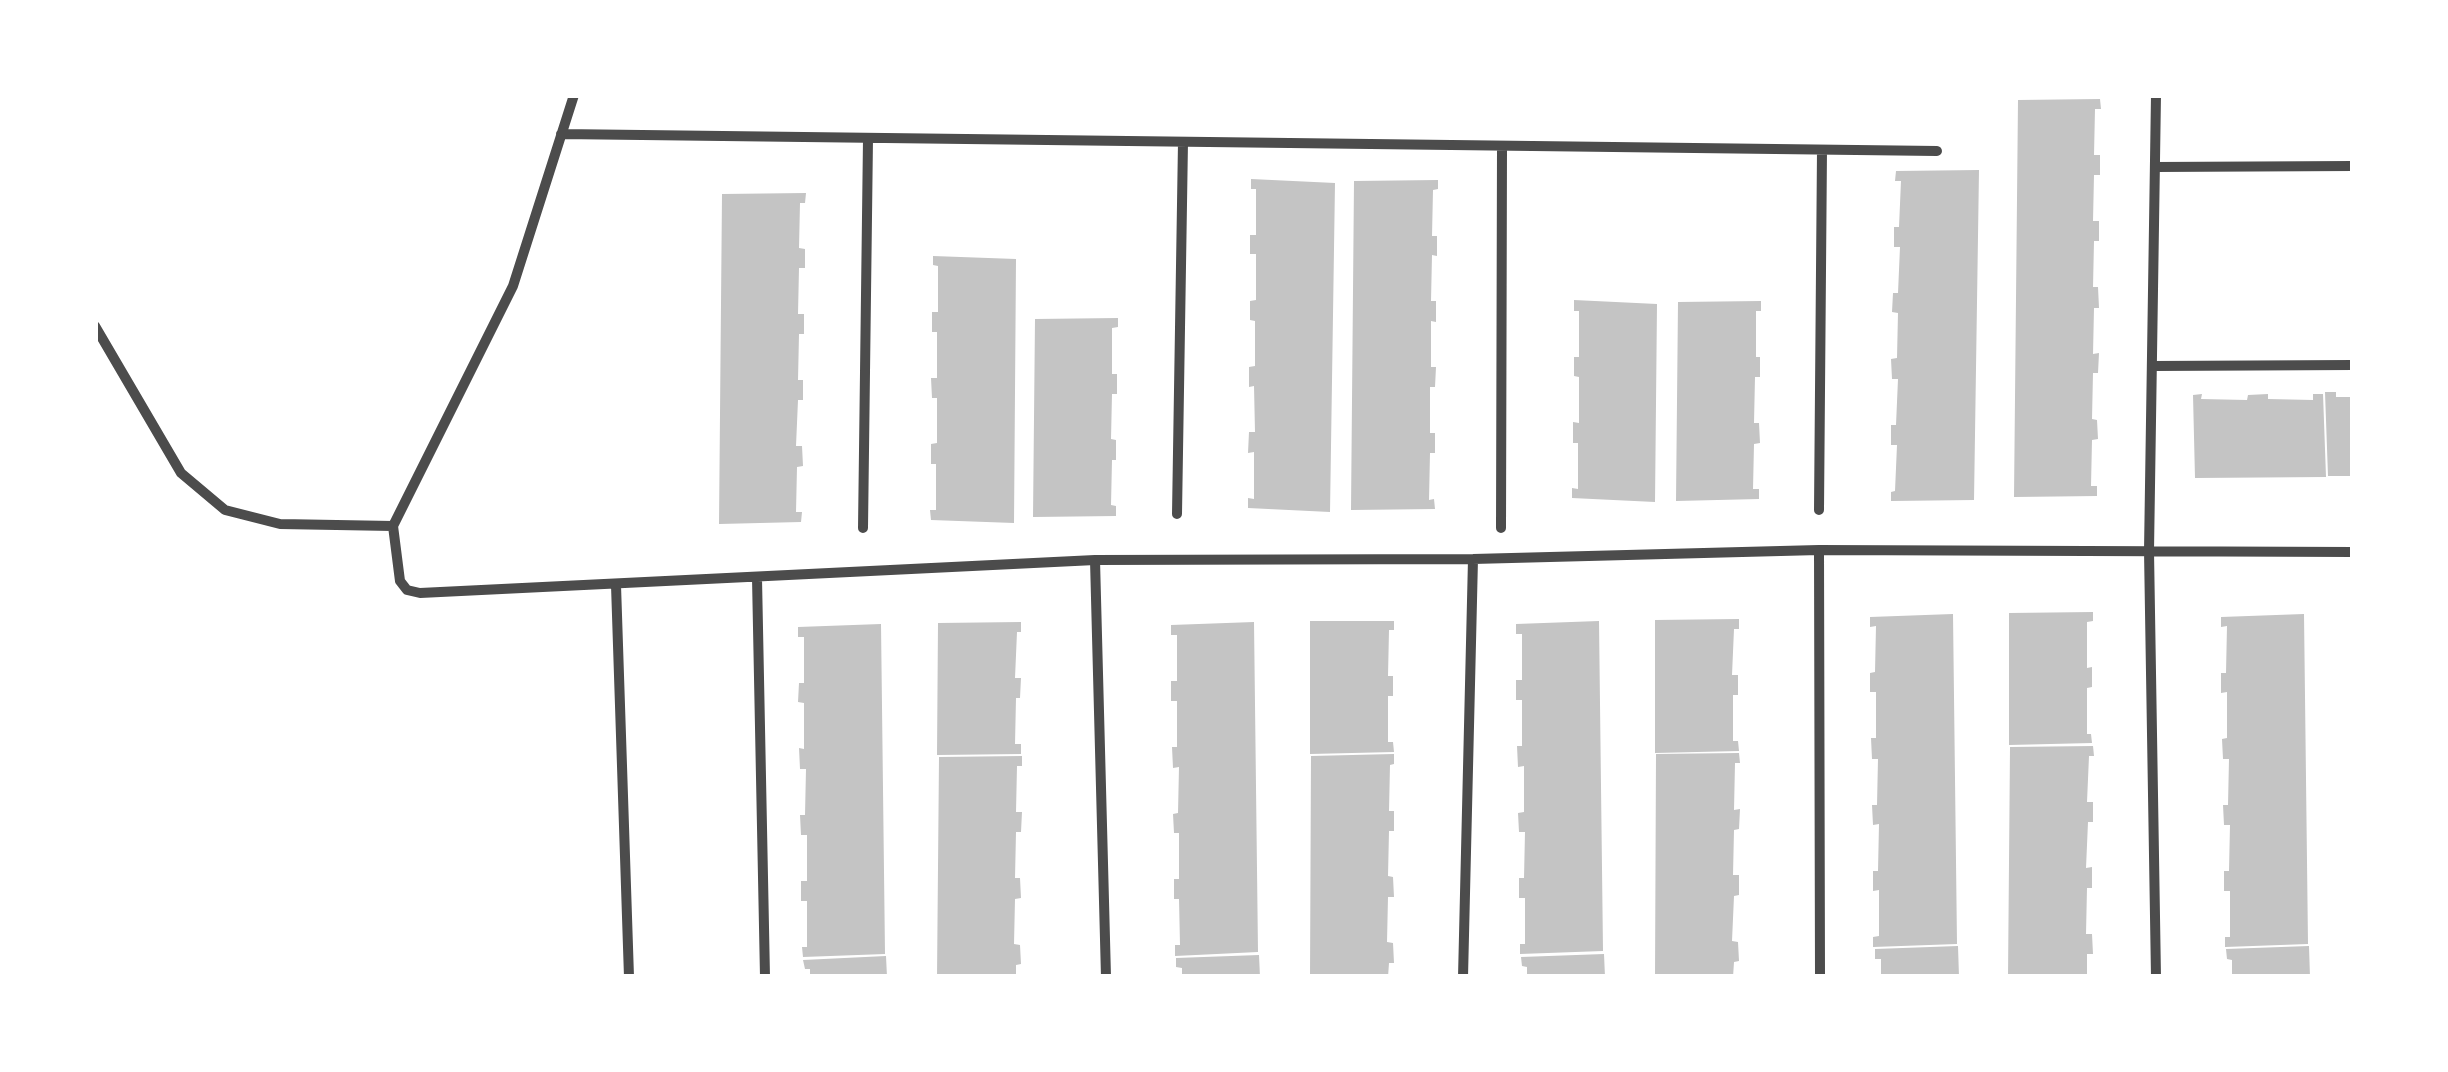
<!DOCTYPE html>
<html>
<head>
<meta charset="utf-8">
<style>
	body { margin:0 }
	#map { position:relative; width:2448px; height:1072px; overflow:hidden; background:#fff; font-family:"Golos Text",sans-serif }
	canvas { display:block }
	.frame { position:absolute; inset:0; border:98px solid #fff; pointer-events:none }
</style>
</head>
<body>
<div id="map">
<canvas width="2448" height="1072"></canvas>
<div class="frame"></div>
</div>
<script>
const ctx = document.querySelector('canvas').getContext('2d');
ctx.lineJoin = 'round';
function paint(path, color) {
  ctx.fillStyle = color;
  ctx.fill(path, 'evenodd');
}
function toPath(rows) {
  const path = new Path2D();
  for (const r of rows) {
    path.moveTo(r[0], r[1]);
    for (let i = 2; i < r.length; i += 2) path.lineTo(r[i], r[i + 1]);
  }
  return path;
}
function trace(path, color, width, dash) {
  ctx.strokeStyle = color;
  ctx.lineWidth = width;
  ctx.lineCap = dash ? 'butt' : 'round';
  ctx.setLineDash(dash || []);
  ctx.stroke(path);
}
paint(toPath([
	[2100,99,2101,109,2095,109,2094,155,2100,155,2100,175,2094,175,2093,221,2099,221,2099,241,2094,241,2093,287,2098,287,2099,308,2094,308,2093,354,2099,353,2098,373,2093,373,2092,419,2097,420,2098,439,2092,440,2091,486,2097,486,2097,496,2014,497,2018,100],
	[1979,170,1974,500,1891,501,1891,492,1895,491,1897,445,1891,445,1891,425,1896,425,1898,379,1892,379,1891,359,1897,358,1898,313,1892,312,1893,293,1898,293,1900,247,1894,247,1894,227,1899,227,1901,181,1895,181,1896,171],
	[1251,179,1335,183,1330,512,1248,508,1248,498,1254,499,1254,452,1248,453,1249,432,1255,432,1254,386,1249,387,1249,367,1255,366,1255,321,1250,320,1250,301,1256,300,1256,254,1250,254,1250,235,1256,235,1256,189,1251,189],
	[1438,180,1438,189,1433,190,1432,236,1437,236,1437,256,1432,255,1431,301,1436,301,1436,322,1431,321,1431,367,1436,367,1435,387,1430,387,1430,433,1435,433,1435,453,1430,453,1429,500,1434,499,1435,509,1351,510,1354,181],
	[806,193,805,203,800,203,799,248,805,249,805,268,799,268,798,314,804,314,804,334,799,334,798,380,803,380,803,400,798,400,796,446,802,446,803,466,797,467,796,512,802,512,801,522,719,524,722,194],
	[933,256,1016,259,1014,523,931,520,930,510,936,510,936,464,931,464,931,444,937,443,937,398,932,398,931,378,937,378,937,332,932,332,932,312,938,312,938,266,933,265],
	[1574,300,1657,304,1655,502,1572,498,1572,488,1578,489,1578,443,1573,443,1573,422,1579,423,1579,377,1574,376,1574,357,1579,357,1579,311,1574,311],
	[1761,301,1761,311,1756,311,1756,357,1760,357,1760,377,1755,377,1754,423,1759,423,1760,443,1754,444,1753,489,1759,489,1759,499,1676,501,1678,302],
	[1118,318,1118,327,1112,328,1112,374,1117,374,1117,394,1112,394,1111,439,1116,440,1116,460,1112,460,1111,505,1116,506,1116,516,1033,517,1035,319],
	[2325,392,2336,392,2336,397,2353,397,2353,476,2328,476],
	[2202,394,2201,399,2247,400,2248,395,2268,394,2268,399,2313,400,2313,394,2323,394,2326,477,2195,478,2193,395],
	[2093,612,2093,621,2087,622,2087,668,2092,667,2092,687,2087,688,2087,734,2091,734,2092,743,2009,745,2009,613],
	[1953,614,1957,944,1873,947,1873,937,1879,936,1879,890,1873,891,1873,871,1878,871,1879,824,1873,825,1872,805,1877,805,1878,759,1872,759,1871,738,1876,738,1876,692,1870,692,1870,673,1875,672,1876,626,1870,627,1870,617],
	[2304,614,2308,944,2225,947,2225,937,2230,937,2230,891,2224,891,2224,871,2229,871,2230,825,2224,825,2223,805,2228,805,2229,759,2223,759,2222,739,2227,738,2227,692,2221,693,2221,673,2226,673,2227,626,2221,627,2221,617],
	[1739,619,1739,629,1734,629,1732,675,1738,675,1738,695,1733,695,1733,741,1738,741,1739,751,1655,753,1655,620],
	[1310,621,1394,621,1394,630,1389,630,1388,676,1393,676,1393,696,1388,696,1388,742,1393,742,1394,752,1310,754],
	[1599,621,1603,951,1520,954,1520,944,1525,944,1525,898,1519,898,1519,878,1524,878,1525,832,1519,832,1518,813,1524,812,1524,766,1518,767,1517,746,1522,746,1522,700,1516,700,1516,680,1522,680,1522,634,1516,634,1516,624],
	[1021,622,1021,632,1017,632,1015,678,1021,678,1020,698,1016,698,1015,744,1021,744,1021,754,937,755,938,623],
	[1254,622,1258,952,1175,956,1175,945,1180,945,1179,899,1174,899,1174,879,1179,879,1179,833,1174,833,1173,814,1178,813,1179,767,1173,768,1172,747,1177,747,1177,701,1171,701,1171,681,1177,681,1177,635,1171,635,1171,625],
	[881,624,885,954,803,957,802,947,807,947,807,901,801,901,801,881,807,881,807,835,801,835,800,815,805,815,806,769,800,769,799,748,804,749,804,703,798,702,799,683,804,683,804,637,798,637,798,627],
	[2093,746,2094,756,2089,756,2087,802,2093,802,2093,822,2088,822,2086,868,2092,867,2092,888,2087,888,2086,934,2092,934,2093,954,2087,954,2087,977,2008,977,2010,747],
	[1739,753,1740,763,1735,763,1734,810,1740,809,1739,829,1734,830,1733,875,1739,875,1739,895,1734,896,1732,941,1738,942,1739,961,1734,962,1733,977,1655,977,1656,754],
	[1394,754,1394,764,1390,765,1389,811,1394,811,1394,831,1389,831,1388,876,1393,877,1394,897,1388,897,1387,942,1393,943,1394,963,1389,963,1388,977,1310,977,1311,756],
	[1022,756,1022,766,1017,766,1016,812,1022,812,1021,832,1016,832,1015,878,1020,878,1021,898,1015,899,1014,944,1020,945,1021,964,1016,965,1016,977,937,977,939,757],
	[1958,946,1959,977,1881,977,1881,959,1875,959,1875,949],
	[2309,946,2310,977,2232,977,2232,960,2227,959,2226,949],
	[1604,954,1605,977,1527,977,1527,967,1522,966,1521,957],
	[1259,955,1260,977,1182,977,1182,968,1176,967,1176,958],
	[886,956,887,977,810,977,810,969,805,969,803,960]
]), '#c4c4c4');
trace(toPath([
	[2156,95,2149,551,2156,977],
	[561,134,1937,151],
	[2155,167,2353,166],
	[95,326,181,473,225,510,280,524,393,526],
	[2153,366,2353,365],
	[1819,510,1822,150],
	[1177,514,1183,142],
	[393,526,400,581,407,590,420,593,1095,560,1473,559,1819,550,2353,552],
	[393,526,513,286,574,95],
	[863,528,868,139],
	[1501,528,1502,146],
	[1819,550,1820,977],
	[1095,560,1106,977],
	[757,578,765,977],
	[616,585,629,977],
	[1463,977,1473,559]
]), '#4c4c4c', 10);
</script>
</body>
</html>
